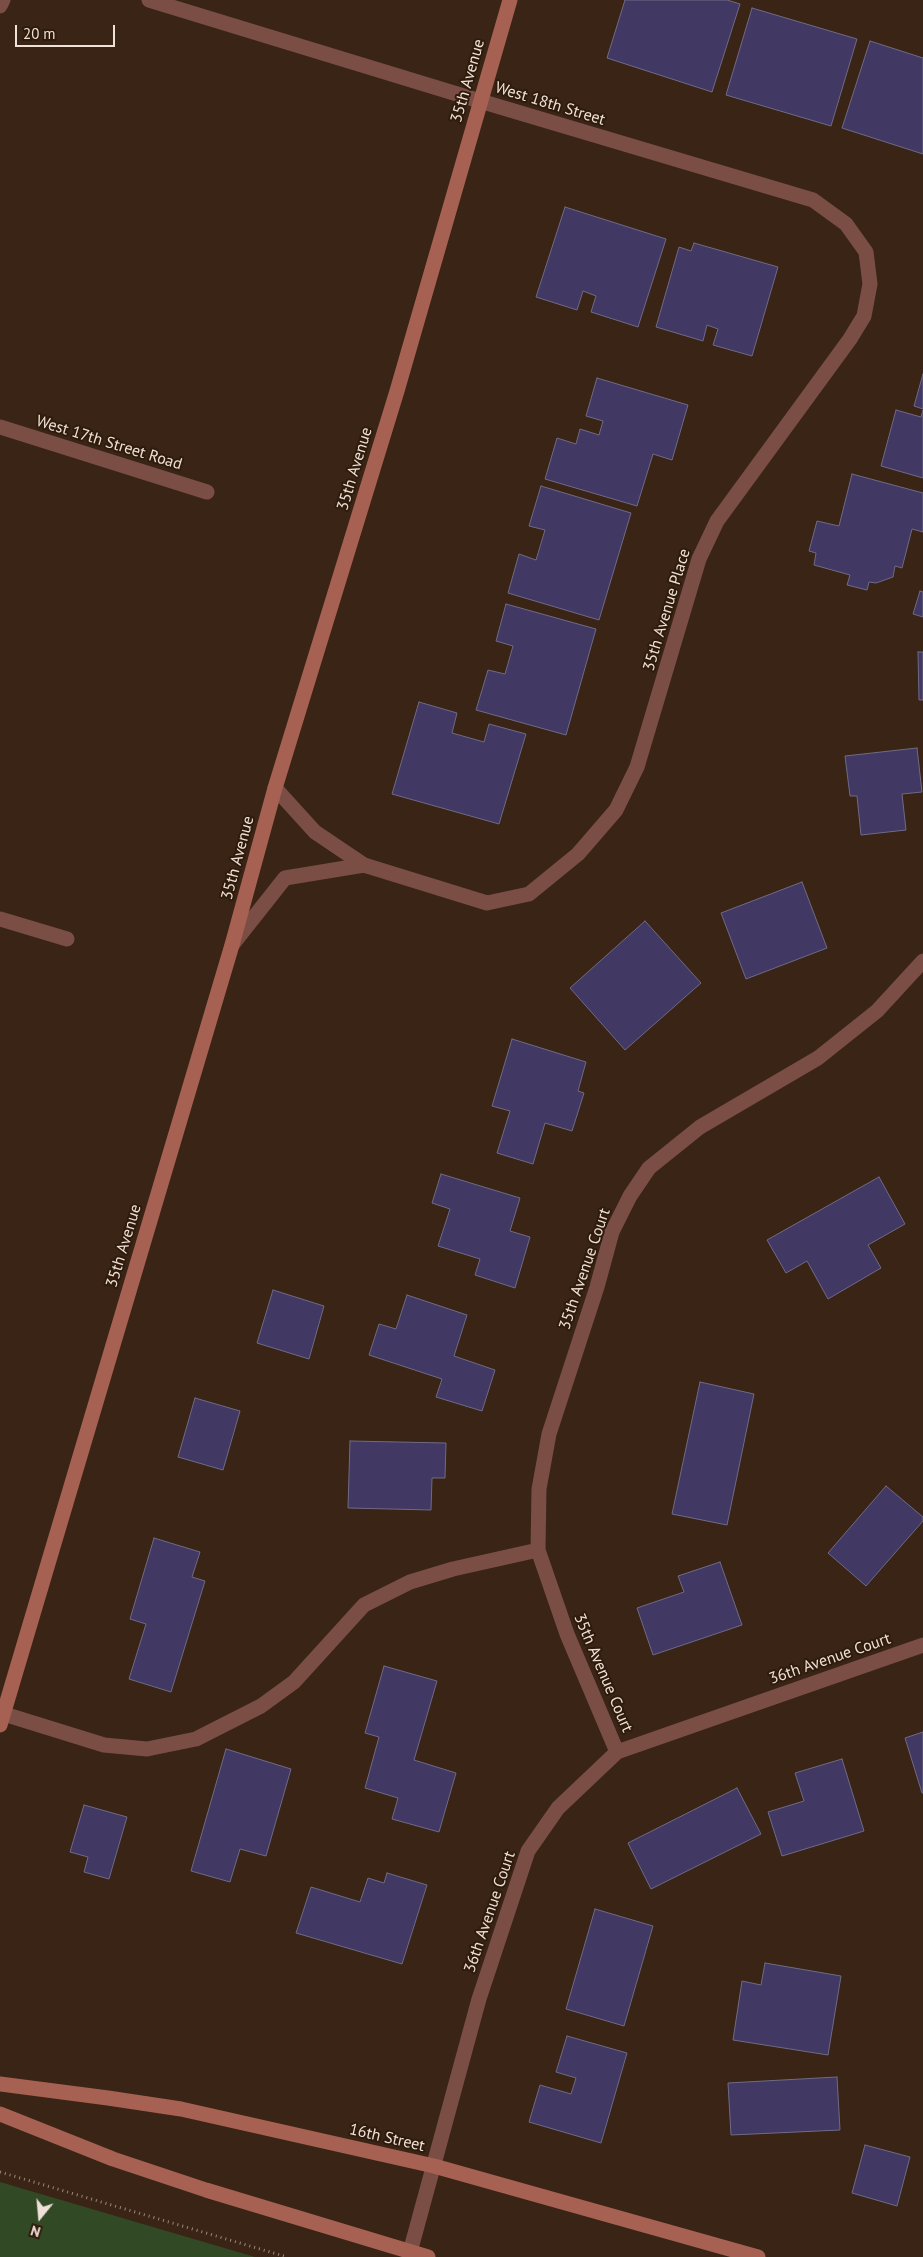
<!DOCTYPE html>
<html>
<head>
<meta charset="utf-8">
<style>
	body { margin:0 }
	#map { position:relative; width:923px; height:2257px; overflow:hidden; background:#392416; font-family:"PT Sans",sans-serif }
	canvas { display:block }
	.north { position:absolute; left:15px; top:2192px; width:50px; height:50px; -webkit-text-stroke:4px #2f1b0c; paint-order:stroke; rotate:197deg; font-size:14px; font-weight:700; line-height:20px; text-align:center; color:#efe1d7 }
	.north::after { content:''; display:block; margin:auto; width:18px; height:22px; background:#efe1d7; clip-path:polygon(50% 0,100% 100%,50% 72%,0 100%) }
	.scale { position:absolute; left:15px; top:25px; width:100px; height:22px; box-sizing:border-box; border:2px solid #efe1d7; border-top:0; padding-left:6px; font-size:15px; line-height:18px; white-space:nowrap; color:#efe1d7; -webkit-text-stroke:4px #2f1b0c; paint-order:stroke }
</style>
</head>
<body>
<div id="map">
<canvas width="923" height="2257"></canvas>
<div class="north">N</div>
<div class="scale">20 m</div>
</div>
<script>
const ctx = document.querySelector('canvas').getContext('2d');
ctx.lineJoin = 'round';
function paint(path, color) {
  ctx.fillStyle = color;
  ctx.fill(path, 'evenodd');
}
function toPath(rows) {
  const path = new Path2D();
  for (const r of rows) {
    path.moveTo(r[0], r[1]);
    for (let i = 2; i < r.length; i += 2) path.lineTo(r[i], r[i + 1]);
  }
  return path;
}
function trace(path, color, width, dash) {
  ctx.strokeStyle = color;
  ctx.lineWidth = width;
  ctx.lineCap = dash ? 'butt' : 'round';
  ctx.setLineDash(dash || []);
  ctx.stroke(path);
}
function drawText(font, color, halo, rows, align = 'center') {
  ctx.font = font + ' "PT Sans",sans-serif';
  ctx.lineWidth = 4;
  ctx.setLineDash([]);
  ctx.textBaseline = 'middle';
  ctx.strokeStyle = halo;
  ctx.fillStyle = color;
  for (const [text, x, y, turn = 0] of rows) {
    ctx.save();
    ctx.translate(x, y);
    ctx.rotate((+turn || 0) * Math.PI / 180);
    ctx.textAlign = isNaN(turn) ? turn : align;
    if (halo) ctx.strokeText(text, 0, 0);
    ctx.fillText(text, 0, 0);
    ctx.restore();
  }
}
paint(toPath([
	[0,2182,255,2257,0,2257]
]), '#324926');
const building = toPath([
	[625,0,727,0,740,4,712,92,607,58,625,0],
	[752,8,857,39,831,126,726,95,752,8],
	[870,41,923,58,923,154,842,128,870,41],
	[565,207,666,239,638,327,591,312,596,296,583,291,577,310,536,297,565,207],
	[694,243,778,267,752,356,713,345,718,329,707,325,703,341,656,327,679,247,691,251,694,243],
	[923,374,923,409,914,406,923,374],
	[597,378,688,405,672,460,653,454,637,506,545,479,557,438,576,444,580,429,599,435,603,421,586,416,597,378],
	[896,410,921,417,923,410,923,478,881,466,896,410],
	[852,474,923,493,923,532,912,529,902,568,895,566,893,577,876,583,869,582,867,590,847,585,850,575,814,565,816,553,809,551,817,521,839,526,852,474],
	[541,486,631,513,599,620,508,593,519,554,536,560,545,530,529,526,541,486],
	[920,591,923,592,923,617,913,614,920,591],
	[506,604,596,629,566,735,476,710,488,670,505,674,513,646,496,641,506,604],
	[918,652,923,652,923,700,919,700,918,652],
	[419,702,457,713,452,733,484,742,489,724,526,734,499,824,392,794,419,702],
	[917,748,922,792,902,794,906,830,861,835,857,796,850,796,845,756,917,748],
	[802,882,827,948,746,979,721,913,802,882],
	[645,921,701,983,625,1050,570,988,645,921],
	[512,1039,586,1062,578,1091,584,1093,572,1131,545,1123,533,1164,497,1153,510,1111,492,1106,512,1039],
	[441,1174,520,1198,510,1231,530,1237,515,1288,475,1275,480,1259,438,1246,450,1209,432,1203,441,1174],
	[879,1177,905,1224,868,1245,881,1268,828,1299,807,1261,786,1273,767,1240,879,1177],
	[273,1290,324,1306,309,1359,257,1343,273,1290],
	[407,1295,467,1315,454,1356,495,1370,482,1411,436,1397,442,1379,369,1355,379,1324,396,1329,407,1295],
	[700,1382,754,1394,727,1525,672,1514,700,1382],
	[195,1398,240,1411,223,1470,178,1457,195,1398],
	[350,1441,446,1443,445,1478,432,1478,431,1510,348,1508,350,1441],
	[886,1486,923,1517,923,1521,866,1586,828,1553,886,1486],
	[154,1538,200,1552,192,1577,205,1581,171,1692,129,1679,146,1624,130,1619,154,1538],
	[720,1562,742,1625,653,1655,637,1608,684,1592,678,1576,720,1562],
	[384,1666,437,1681,414,1760,456,1773,439,1832,392,1819,398,1798,365,1788,379,1737,365,1733,384,1666],
	[923,1732,923,1793,922,1793,905,1738,923,1732],
	[226,1749,291,1769,266,1856,240,1849,230,1882,191,1871,226,1749],
	[842,1759,864,1831,782,1856,768,1812,804,1801,795,1773,842,1759],
	[737,1788,761,1834,651,1889,628,1843,737,1788],
	[84,1805,127,1817,109,1879,84,1872,88,1857,70,1852,84,1805],
	[387,1873,427,1885,402,1964,296,1933,311,1887,360,1902,368,1878,384,1883,387,1873],
	[595,1909,653,1926,624,2026,566,2009,595,1909],
	[765,1963,841,1976,828,2055,733,2040,742,1981,761,1985,765,1963],
	[567,2036,627,2053,601,2143,529,2122,540,2085,571,2094,576,2078,556,2072,567,2036],
	[837,2077,840,2130,731,2135,728,2083,837,2077],
	[865,2145,910,2157,897,2206,852,2193,865,2145]
]);
paint(building, '#423864');
trace(building, '#6f6b85', 1);
trace(toPath([
	[0,2172,287,2257]
]), '#9a887c', 3, [1, 4]);
trace(toPath([
	[149,0,480,101,813,200,846,224,866,252,870,284,864,316,850,339,717,521,699,559,637,767,616,810,578,854,529,894,487,903,364,865,315,832,275,788],
	[0,6,3,0],
	[0,427,207,492],
	[0,919,67,939],
	[232,945,285,878,364,865],
	[4,1714,104,1745,147,1749,196,1739,261,1706,294,1682,364,1605,410,1582,453,1569,538,1550],
	[617,1752,567,1634,538,1550,539,1489,549,1434,597,1287,612,1232,630,1196,649,1168,700,1127,818,1058,877,1011,923,961],
	[410,2252,479,1999,528,1851,558,1808,617,1752,923,1645]
]), '#7a4e45', 15);
trace(toPath([
	[0,1725,232,945,275,788,397,391,510,0],
	[0,2084,108,2098,181,2109,434,2166,758,2257],
	[0,2114,113,2159,206,2190,428,2257]
]), '#a66152', 15);
drawText('16px', '#efe1d7', '#2f1b0c', [
	["35th Avenue",468,81,-74],
	["West 18th Street",550,104,17],
	["West 17th Street Road",109,443,17],
	["35th Avenue",355,469,-73],
	["35th Avenue Place",667,610,-73],
	["35th Avenue",238,858,-75],
	["35th Avenue",124,1246,-73],
	["35th Avenue Court",585,1269,-71],
	["36th Avenue Court",830,1659,-19],
	["35th Avenue Court",603,1673,67],
	["36th Avenue Court",490,1912,-71],
	["16th Street",387,2138,13]
]);
</script>
</body>
</html>
